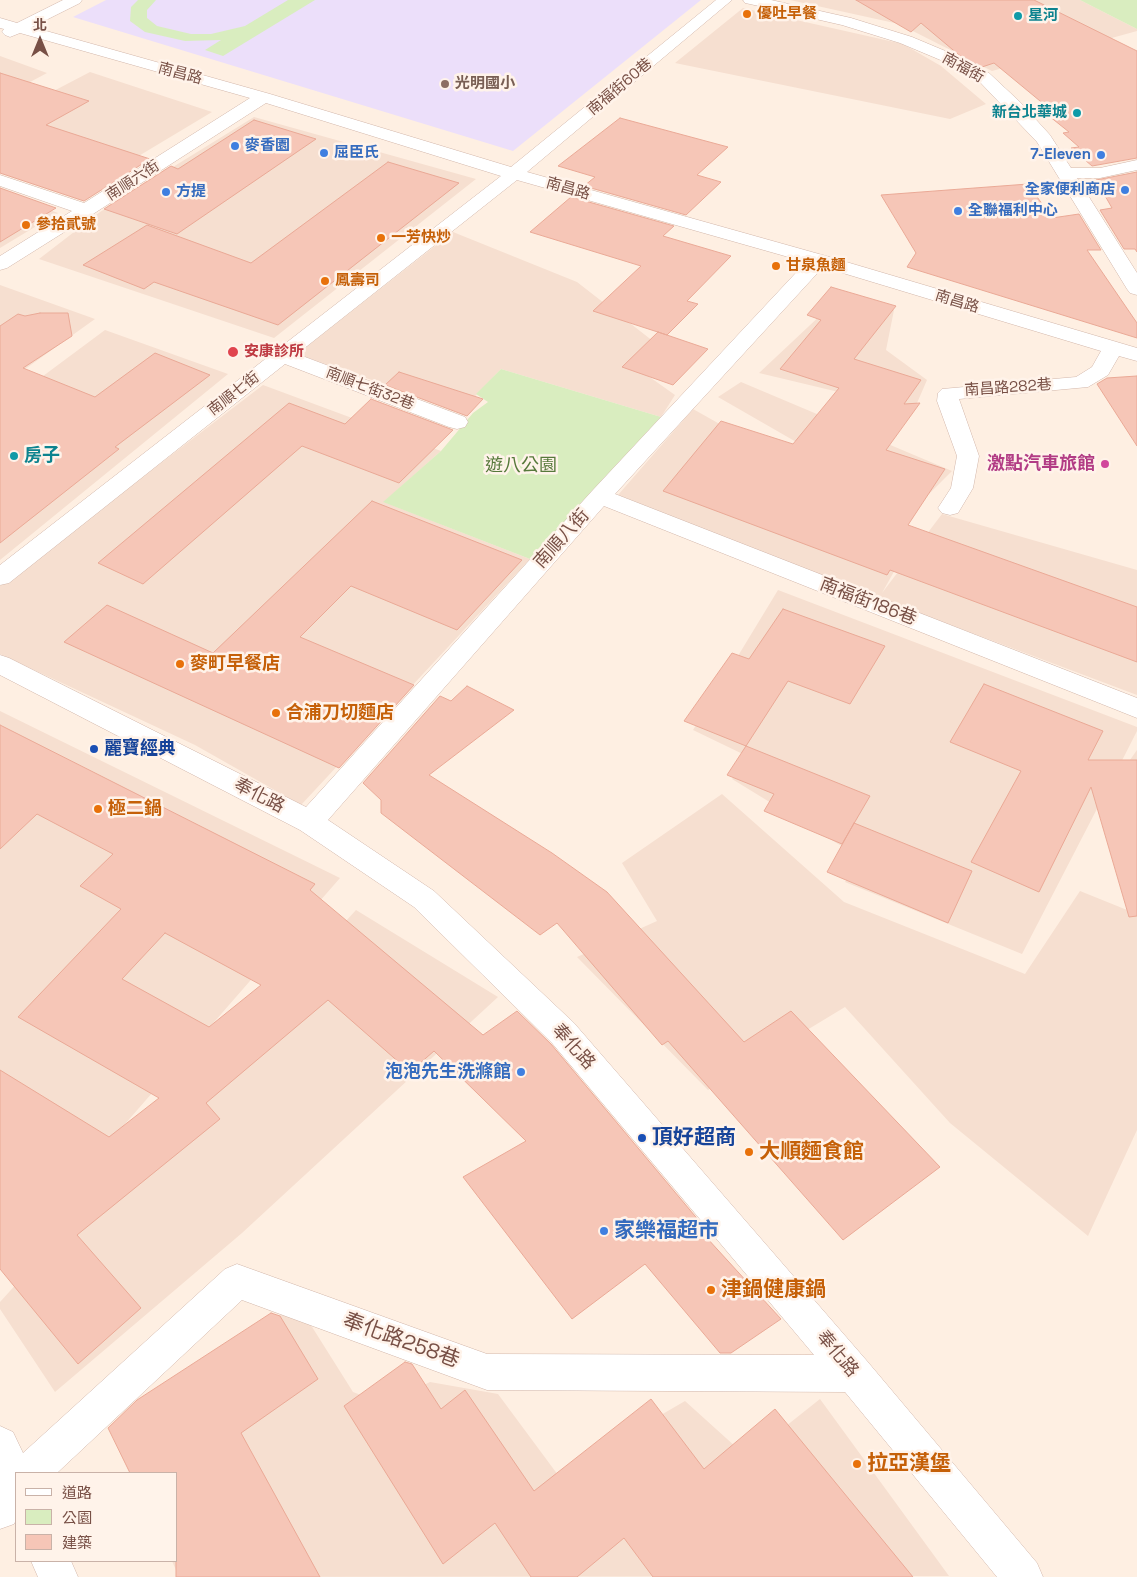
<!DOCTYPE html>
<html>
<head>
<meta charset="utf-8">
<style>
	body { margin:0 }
	#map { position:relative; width:1137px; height:1577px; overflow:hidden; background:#feefe2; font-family:"Space Grotesk","Noto Sans TC",sans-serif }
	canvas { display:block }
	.legend { position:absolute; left:15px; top:1472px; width:162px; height:90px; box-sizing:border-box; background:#fff3ea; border:1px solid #c9b2a8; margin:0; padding:6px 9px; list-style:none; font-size:15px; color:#785046 }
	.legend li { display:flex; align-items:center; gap:10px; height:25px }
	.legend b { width:25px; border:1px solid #c9b2a8 }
	.north { position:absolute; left:15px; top:15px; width:50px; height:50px; -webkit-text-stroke:4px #fff3ea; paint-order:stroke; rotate:0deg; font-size:14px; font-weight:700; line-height:20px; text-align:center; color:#785046 }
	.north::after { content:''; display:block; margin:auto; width:18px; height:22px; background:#785046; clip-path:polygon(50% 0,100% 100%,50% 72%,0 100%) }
</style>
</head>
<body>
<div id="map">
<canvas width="1137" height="1577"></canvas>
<ul class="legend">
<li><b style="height:6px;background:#fff"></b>道路</li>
<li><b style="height:14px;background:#d9edbf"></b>公園</li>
<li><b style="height:14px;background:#f6c6b7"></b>建築</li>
</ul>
<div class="north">北</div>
</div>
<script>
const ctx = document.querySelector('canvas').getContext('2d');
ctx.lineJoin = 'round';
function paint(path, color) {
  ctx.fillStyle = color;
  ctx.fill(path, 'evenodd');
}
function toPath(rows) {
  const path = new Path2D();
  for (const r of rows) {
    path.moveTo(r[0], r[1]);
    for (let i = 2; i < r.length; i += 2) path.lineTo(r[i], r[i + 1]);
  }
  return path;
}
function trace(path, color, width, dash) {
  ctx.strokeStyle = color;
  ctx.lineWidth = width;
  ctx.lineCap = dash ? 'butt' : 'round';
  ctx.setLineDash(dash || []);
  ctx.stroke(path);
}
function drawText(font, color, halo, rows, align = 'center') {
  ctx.font = font + ' "Space Grotesk","Noto Sans TC",sans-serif';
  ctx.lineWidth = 5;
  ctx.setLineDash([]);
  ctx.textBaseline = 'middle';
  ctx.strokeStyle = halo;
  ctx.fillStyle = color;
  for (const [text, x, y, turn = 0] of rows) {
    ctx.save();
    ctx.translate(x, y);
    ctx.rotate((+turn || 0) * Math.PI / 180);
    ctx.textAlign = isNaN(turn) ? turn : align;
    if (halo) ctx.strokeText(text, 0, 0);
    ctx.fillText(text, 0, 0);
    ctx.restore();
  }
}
paint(toPath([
	[790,0,1080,0,1137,29,1137,31,992,71,899,24],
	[743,8,903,44,941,66,986,104,950,119,675,63],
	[0,56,47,73,0,98],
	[90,72,212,112,82,190,0,119],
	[254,117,476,179,274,338,39,259,100,212],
	[0,192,58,213,0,248],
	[453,232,577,282,667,352,644,373,675,395,661,417,501,369,461,411,297,354],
	[0,285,95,319,0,387],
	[841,296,894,310,886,350,927,380,914,410,759,373],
	[105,330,228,374,0,560,0,408],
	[741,382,952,471,909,514,805,447,718,397],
	[263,385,441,451,384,502,530,559,301,805,195,745,0,654,0,586],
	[693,409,915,534,882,593,942,514,1137,570,1137,695,879,598,618,495],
	[778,590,1137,727,1137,731,1103,798,1137,750,1137,889,1100,803,1022,954,845,882,861,858,732,779,751,758,693,730],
	[0,711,340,878,0,1267],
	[722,794,844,902,1025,974,1080,891,1137,914,1137,1130,1088,1236,950,1123,845,1007,708,1090,577,957,657,921,622,863],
	[356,910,498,997,242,1233,55,1392,0,1309,0,1302],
	[297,1303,353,1392,385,1404,430,1382,498,1394,558,1475,685,1401,747,1457,820,1399,949,1576,179,1577,172,1561,176,1561,176,1473,134,1473,115,1431]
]), '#f6dfd0');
paint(toPath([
	[106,0,701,0,513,151,73,17]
]), '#ecdffa');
paint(toPath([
	[138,0,156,0,147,10,147,18,157,26,191,34,211,34,245,26,288,0,315,0,223,56,205,50,221,40,185,41,145,32,130,21,131,7],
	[1080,0,1137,0,1137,29],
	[501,369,661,417,530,559,383,502,441,451,473,413,488,402,476,394]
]), '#d9edbf');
const building = toPath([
	[856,0,1034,0,1137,51,1137,158,1092,166,1071,148,1079,147,1063,133,1069,132,1049,116,1057,115,994,63,982,67,959,55,921,23,911,32,856,0],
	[0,73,89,101,46,125,150,159,84,201,0,173,0,73],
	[620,118,728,147,697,175,721,182,686,215,584,186,595,177,558,166,620,118],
	[254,120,316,139,177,234,104,209,171,166,178,169,254,120],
	[388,162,459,183,278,325,154,282,144,289,83,265,147,225,251,263,388,162],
	[1137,172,1137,252,1135,249,1124,249,1100,210,1112,208,1096,180,1137,172],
	[1028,184,1052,218,1079,214,1101,250,1087,250,1137,323,1137,338,907,267,916,253,881,195,1028,184],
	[0,188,56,208,0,242,0,188],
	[571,197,674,226,663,236,731,256,687,301,698,304,667,335,593,311,641,266,530,232,571,197],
	[831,287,896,306,854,359,921,380,904,404,920,403,886,450,945,469,908,525,1137,607,1137,662,890,570,887,575,663,491,721,421,793,444,839,388,780,369,821,320,807,315,831,287],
	[40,313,68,313,72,336,23,368,95,397,155,353,210,375,115,447,119,449,0,543,0,326,18,314,25,316,40,313],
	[658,332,708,349,673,385,622,367,658,332],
	[399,372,483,399,467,416,385,385,399,372],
	[1137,376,1137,446,1097,384,1107,378,1137,376],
	[371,399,453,430,399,483,302,446,143,584,98,563,289,403,345,424,371,399],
	[372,501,522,560,457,630,351,586,300,637,414,685,339,768,64,642,107,605,213,653,372,501],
	[783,609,885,646,850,704,788,681,746,746,684,721,732,653,749,659,783,609],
	[984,684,1103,731,1088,760,1137,760,1137,916,1129,917,1091,787,1039,892,971,862,1021,771,950,742,984,684],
	[467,686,514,710,429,775,552,853,607,892,744,1042,791,1011,940,1167,843,1240,668,1041,662,1045,557,923,540,935,381,813,381,800,363,783,440,696,451,701,467,686],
	[0,725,315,884,310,890,483,1035,517,1011,551,1044,700,1222,696,1226,781,1319,731,1353,720,1353,645,1264,572,1319,463,1177,526,1141,434,1051,410,1072,328,1000,206,1103,220,1119,77,1235,141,1308,78,1364,0,1269,0,1070,109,1137,159,1098,18,1017,121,909,80,886,113,854,37,814,0,849,0,725],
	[165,933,261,985,209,1027,122,979,165,933],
	[746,746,870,796,842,844,764,811,774,794,727,775,746,746],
	[854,823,972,871,948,923,827,872,854,823],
	[271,1313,280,1316,318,1379,241,1433,320,1577,176,1577,176,1473,130,1473,108,1428,137,1400,271,1313],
	[405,1362,412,1364,441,1409,465,1390,534,1491,651,1399,704,1469,775,1409,913,1577,653,1577,624,1538,577,1577,531,1577,495,1523,443,1564,344,1406,405,1362]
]);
paint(building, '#f6c6b7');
trace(building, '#eaa996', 1);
const minor = toPath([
	[63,0,82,0,80,3,32,27,270,94,511,167,716,0,732,0,527,172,826,256,1137,348,1137,361,1119,356,1108,375,1088,387,959,399,979,456,973,488,958,513,950,515,942,513,938,508,951,488,957,456,937,401,938,393,942,389,1076,377,1092,367,1101,351,823,267,615,494,1137,698,1137,718,604,506,328,820,434,891,574,1023,867,1361,1037,1563,1043,1577,997,1577,845,1392,487,1390,242,1300,57,1473,16,1473,16,1520,14,1524,0,1529,0,1426,13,1432,23,1453,225,1269,237,1264,487,1354,814,1355,552,1043,414,907,300,830,0,675,0,655,9,658,306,807,592,491,806,262,517,180,297,354,465,417,468,422,465,427,457,429,449,427,285,364,9,583,0,585,0,565,501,176,266,103,93,214,7,268,0,270,0,256,72,211,0,186,0,175,84,203,250,98,20,33,10,37,5,35,2,32,4,29,0,28,0,18,17,23,63,0],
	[743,0,771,0,851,18,912,37,962,58,989,73,1020,102,1050,135,1071,168,1100,168,1137,160,1137,170,1100,178,1077,178,1137,273,1137,295,1130,293,1127,289,1037,142,977,79,950,64,900,43,842,25,750,4,745,3,743,0],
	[31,1561,71,1561,78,1577,38,1577,31,1561]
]);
trace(minor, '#d2b6aa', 1);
paint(minor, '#fff');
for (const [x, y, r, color] of [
	[747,14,5,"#e8710a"],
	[1018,16,5,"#0f9aa8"],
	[445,84,5,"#8d6e63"],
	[1077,113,5,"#0f9aa8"],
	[235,146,5,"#3f7fe0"],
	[324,153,5,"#3f7fe0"],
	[1101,155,5,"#3f7fe0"],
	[1125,190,5,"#3f7fe0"],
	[166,192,5,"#3f7fe0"],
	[958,211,5,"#3f7fe0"],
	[26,225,5,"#e8710a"],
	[381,238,5,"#e8710a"],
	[776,266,5,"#e8710a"],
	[325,281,5,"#e8710a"],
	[233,352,6,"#e0444e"],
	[14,456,5,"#0f9aa8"],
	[1105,464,5,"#d1479c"],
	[180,664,5,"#e8710a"],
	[276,713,5,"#e8710a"],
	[94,749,5,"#1a4fb4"],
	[98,809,5,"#e8710a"],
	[521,1072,5,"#3f7fe0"],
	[642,1138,5,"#1a4fb4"],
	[749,1152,5,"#e8710a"],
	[604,1231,5,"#3f7fe0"],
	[711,1290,5,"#e8710a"],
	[857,1464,5,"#e8710a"]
]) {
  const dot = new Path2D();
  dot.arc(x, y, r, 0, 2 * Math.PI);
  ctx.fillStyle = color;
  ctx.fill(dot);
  trace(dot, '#fff3ea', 2);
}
drawText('bold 15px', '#c56008', '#fff3ea', [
	["優吐早餐",757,14],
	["參拾貳號",36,225],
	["一芳快炒",391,238],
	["甘泉魚麵",786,266],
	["鳳壽司",335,281]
], 'left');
drawText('bold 15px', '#0d838f', '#fff3ea', [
	["星河",1028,16],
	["新台北華城",1067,113,"right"]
], 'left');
drawText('15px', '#785046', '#fff3ea', [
	["南福街",963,68,29],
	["南昌路",180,74,15],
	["南福街60巷",620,87,-40],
	["南順六街",133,181,-33],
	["南昌路",568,189,16],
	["南昌路",957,302,17],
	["南昌路282巷",1008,388,-4],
	["南順七街32巷",370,389,21],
	["南順七街",234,394,-38]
]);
drawText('bold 15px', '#785e54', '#fff3ea', [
	["光明國小",455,84]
], 'left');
drawText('bold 15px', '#366cbe', '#fff3ea', [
	["麥香園",245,146],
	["屈臣氏",334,153],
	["7-Eleven",1091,155,"right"],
	["全家便利商店",1115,190,"right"],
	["方提",176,192],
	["全聯福利中心",968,211]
], 'left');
drawText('bold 15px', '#be3a42', '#fff3ea', [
	["安康診所",244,352]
], 'left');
drawText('bold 18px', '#0d838f', '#fff3ea', [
	["房子",24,456]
], 'left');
drawText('bold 18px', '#b23c85', '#fff3ea', [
	["激點汽車旅館",1095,464]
], 'right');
drawText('18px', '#57793b', '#fff3ea', [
	["遊八公園",521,466]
]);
drawText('18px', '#785046', '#fff3ea', [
	["南順八街",562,539,-48],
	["南福街186巷",868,602,21],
	["奉化路",259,796,27],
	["奉化路",573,1047,48],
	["奉化路",837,1354,50]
]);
drawText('bold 18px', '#c56008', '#fff3ea', [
	["麥町早餐店",190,664],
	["合浦刀切麵店",286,713],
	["極二鍋",108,809]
], 'left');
drawText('bold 18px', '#164399', '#fff3ea', [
	["麗寶經典",104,749]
], 'left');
drawText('bold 18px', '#366cbe', '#fff3ea', [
	["泡泡先生洗滌館",511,1072]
], 'right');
drawText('bold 21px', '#164399', '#fff3ea', [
	["頂好超商",652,1138]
], 'left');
drawText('bold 21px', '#c56008', '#fff3ea', [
	["大順麵食館",759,1152],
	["津鍋健康鍋",721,1290],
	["拉亞漢堡",867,1464]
], 'left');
drawText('bold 21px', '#366cbe', '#fff3ea', [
	["家樂福超市",614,1231]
], 'left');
drawText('21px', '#785046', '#fff3ea', [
	["奉化路258巷",401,1341,20]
]);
</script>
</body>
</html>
